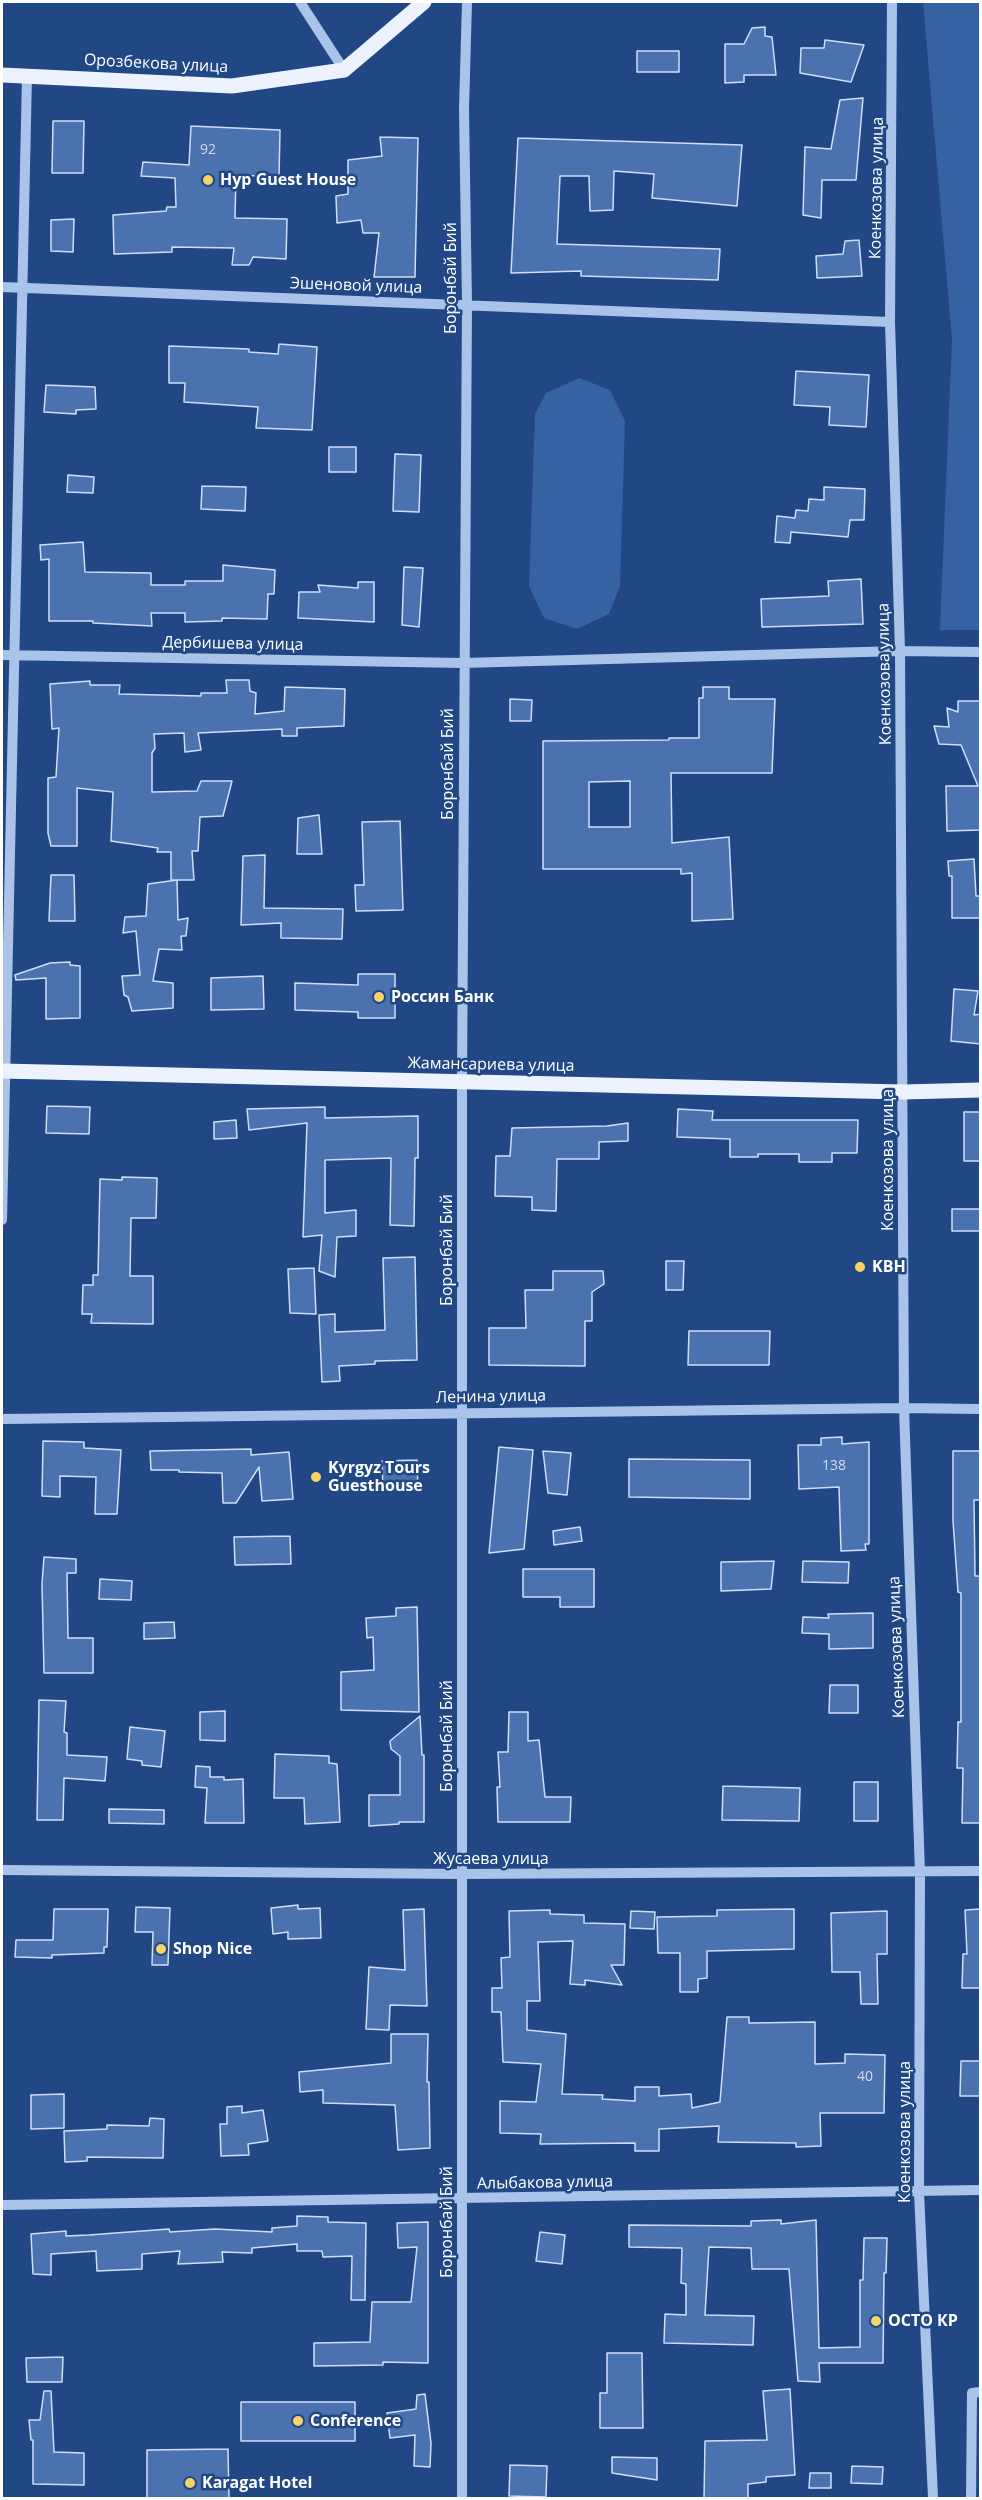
<!DOCTYPE html>
<html>
<head>
<meta charset="utf-8">
<style>
	body { margin:0 }
	#map { position:relative; width:982px; height:2500px; overflow:hidden; background:#214885; font-family:"Open Sans",sans-serif }
	canvas { display:block }
	.frame { position:absolute; inset:0; border:3px solid #fff; pointer-events:none }
</style>
</head>
<body>
<div id="map">
<canvas width="982" height="2500"></canvas>
<div class="frame"></div>
</div>
<script>
const ctx = document.querySelector('canvas').getContext('2d');
ctx.lineJoin = 'round';
function paint(path, color) {
  ctx.fillStyle = color;
  ctx.fill(path, 'evenodd');
}
function toPath(rows) {
  const path = new Path2D();
  for (const r of rows) {
    path.moveTo(r[0], r[1]);
    for (let i = 2; i < r.length; i += 2) path.lineTo(r[i], r[i + 1]);
  }
  return path;
}
function trace(path, color, width, dash) {
  ctx.strokeStyle = color;
  ctx.lineWidth = width;
  ctx.lineCap = dash ? 'butt' : 'round';
  ctx.setLineDash(dash || []);
  ctx.stroke(path);
}
function drawText(font, color, halo, rows, align = 'center') {
  ctx.font = font + ' "Open Sans",sans-serif';
  ctx.lineWidth = 5;
  ctx.setLineDash([]);
  ctx.textBaseline = 'middle';
  ctx.strokeStyle = halo;
  ctx.fillStyle = color;
  for (const [text, x, y, turn = 0] of rows) {
    ctx.save();
    ctx.translate(x, y);
    ctx.rotate((+turn || 0) * Math.PI / 180);
    ctx.textAlign = isNaN(turn) ? turn : align;
    if (halo) ctx.strokeText(text, 0, 0);
    ctx.fillText(text, 0, 0);
    ctx.restore();
  }
}
paint(toPath([
	[923,2,980,2,980,630,940,630,952,340],
	[579,378,610,390,625,421,620,586,609,614,577,629,544,618,529,586,535,414,546,393]
]), '#3562a3');
const building = toPath([
	[765,27,765,36,772,37,776,75,744,75,744,82,725,83,725,44,744,44,752,28,765,27],
	[825,40,864,45,851,82,800,73,801,48,824,48,825,40],
	[637,51,679,51,679,72,637,72,637,51],
	[863,98,856,180,822,180,821,218,803,215,805,147,831,149,840,100,863,98],
	[53,121,84,121,83,173,52,173,53,121],
	[191,126,280,130,279,177,236,175,235,218,287,219,286,259,253,257,249,265,232,265,234,248,172,247,172,252,114,254,113,215,166,211,167,207,176,207,175,178,141,176,143,162,189,165,191,126],
	[380,137,418,138,415,277,374,277,379,233,363,233,361,220,337,223,336,196,348,194,348,160,382,156,380,137],
	[518,138,742,145,737,206,652,198,654,174,614,171,613,210,590,211,589,176,560,176,557,244,720,249,718,280,581,276,581,271,511,273,518,138],
	[74,219,73,252,51,251,51,220,74,219],
	[859,240,862,276,817,278,816,256,843,254,845,241,859,240],
	[279,344,317,347,312,430,256,428,258,407,184,402,185,383,169,383,169,346,249,349,249,352,278,354,279,344],
	[796,371,869,375,866,427,829,425,830,407,794,405,796,371],
	[46,385,95,387,96,409,76,410,76,414,44,412,46,385],
	[329,447,356,447,356,472,329,472,329,447],
	[395,454,421,455,419,512,393,511,395,454],
	[68,475,94,477,93,493,67,492,68,475],
	[202,486,246,487,245,511,201,509,202,486],
	[824,487,865,489,864,520,850,520,848,537,791,532,790,543,775,542,777,516,795,518,796,510,808,511,809,499,824,500,824,487],
	[83,542,85,572,151,573,151,585,185,585,185,581,223,581,223,565,275,570,274,594,268,594,267,619,222,618,222,621,185,622,185,613,151,613,152,626,93,623,93,621,49,621,49,559,41,560,40,545,83,542],
	[404,567,423,568,419,627,402,625,404,567],
	[861,579,863,624,762,627,761,599,829,596,828,581,861,579],
	[358,582,374,582,374,622,298,618,299,592,320,592,318,585,358,588,358,582],
	[226,680,249,680,250,691,256,693,255,714,284,711,285,687,345,689,344,726,297,728,297,736,282,736,282,729,198,733,201,750,185,752,184,733,154,734,155,748,152,753,152,792,197,791,201,781,232,781,223,816,200,817,198,851,192,851,194,880,171,880,171,852,157,852,158,848,111,841,113,792,77,788,77,846,51,846,48,833,48,778,56,777,59,728,52,729,50,684,90,681,90,685,120,685,119,694,201,696,201,693,227,693,226,680],
	[703,687,729,687,729,699,775,699,772,773,671,773,672,843,729,837,733,919,692,921,692,873,681,874,681,869,543,869,543,741,669,740,669,738,699,738,699,698,703,698,703,687],
	[630,781,630,827,589,827,589,782,630,781],
	[510,699,532,700,531,721,510,721,510,699],
	[958,701,981,701,981,830,947,831,946,786,978,786,961,745,939,744,934,726,949,727,947,708,958,712,958,701],
	[319,815,322,854,297,854,298,818,319,815],
	[400,821,403,910,356,911,355,885,364,885,362,822,400,821],
	[265,855,264,908,343,909,342,939,281,938,281,923,241,925,243,856,265,855],
	[974,859,976,896,981,896,981,918,952,918,952,876,949,876,948,861,974,859],
	[51,875,74,875,75,921,49,921,51,875],
	[177,880,178,920,188,918,186,936,181,936,182,950,159,949,153,981,173,983,173,1008,132,1011,128,997,124,995,122,976,140,975,136,931,123,933,125,917,146,916,148,884,177,880],
	[70,962,70,965,80,966,80,1018,46,1019,46,978,16,980,15,975,50,963,70,962],
	[358,974,395,974,395,1018,358,1018,358,1012,295,1010,295,983,358,985,358,974],
	[263,976,264,1009,211,1010,211,978,263,976],
	[954,989,978,991,974,1015,981,1014,981,1044,951,1041,954,989],
	[47,1106,90,1107,89,1134,46,1133,47,1106],
	[325,1107,325,1118,418,1116,418,1158,415,1158,414,1226,390,1225,391,1158,325,1160,325,1213,356,1210,356,1236,337,1237,335,1277,319,1271,322,1235,303,1237,307,1123,249,1130,247,1109,325,1107],
	[678,1109,713,1111,712,1120,858,1120,857,1153,832,1153,832,1162,799,1162,799,1154,758,1154,758,1157,730,1157,730,1139,677,1137,678,1109],
	[964,1112,981,1112,981,1161,964,1161,964,1112],
	[236,1120,237,1138,214,1139,214,1122,236,1120],
	[628,1123,628,1141,599,1142,599,1159,557,1159,556,1211,532,1210,532,1197,495,1196,496,1156,510,1156,512,1128,607,1126,628,1123],
	[122,1177,157,1178,156,1218,131,1218,130,1276,153,1276,153,1324,91,1323,92,1314,82,1314,83,1285,93,1285,93,1275,98,1275,100,1179,122,1180,122,1177],
	[952,1209,980,1209,981,1231,952,1231,952,1209],
	[415,1257,417,1360,375,1361,375,1364,339,1366,340,1381,322,1382,319,1315,335,1314,335,1332,385,1330,383,1258,415,1257],
	[666,1261,684,1261,683,1290,666,1290,666,1261],
	[314,1268,316,1314,290,1313,288,1269,314,1268],
	[553,1271,603,1271,604,1284,592,1292,592,1321,585,1321,585,1366,489,1365,489,1328,526,1328,525,1290,553,1290,553,1271],
	[689,1331,770,1331,769,1365,688,1365,689,1331],
	[842,1437,842,1444,869,1442,869,1544,865,1544,866,1550,841,1551,839,1487,799,1489,798,1445,821,1445,821,1438,842,1437],
	[43,1441,84,1442,84,1448,121,1450,117,1514,95,1514,96,1477,60,1476,60,1497,42,1496,43,1441],
	[499,1447,533,1450,530,1485,524,1549,489,1553,499,1447],
	[251,1449,251,1455,289,1452,293,1499,262,1501,259,1467,236,1503,223,1503,222,1473,179,1472,179,1470,151,1470,150,1451,251,1449],
	[543,1451,571,1453,567,1495,548,1493,543,1451],
	[953,1451,981,1451,981,1500,974,1500,975,1576,981,1576,981,1823,962,1823,963,1768,957,1768,958,1722,961,1722,961,1593,958,1592,953,1521,953,1451],
	[629,1459,750,1460,750,1499,629,1497,629,1459],
	[417,1460,418,1490,383,1491,382,1461,417,1460],
	[580,1527,582,1541,554,1545,553,1531,580,1527],
	[290,1536,291,1564,235,1565,234,1537,290,1536],
	[44,1557,76,1559,76,1573,67,1573,68,1638,93,1638,93,1673,44,1673,42,1584,44,1557],
	[774,1561,771,1589,721,1591,721,1562,774,1561],
	[803,1561,849,1562,848,1583,802,1582,803,1561],
	[523,1569,594,1569,594,1607,560,1607,560,1597,523,1597,523,1569],
	[100,1579,132,1581,131,1600,99,1599,100,1579],
	[417,1607,419,1712,341,1710,341,1672,374,1670,373,1637,367,1638,366,1618,396,1616,396,1608,417,1607],
	[873,1613,873,1648,829,1649,829,1634,802,1633,803,1617,829,1618,828,1614,873,1613],
	[174,1622,175,1638,144,1639,144,1623,174,1622],
	[830,1685,858,1685,858,1713,829,1713,830,1685],
	[39,1700,66,1701,64,1732,67,1733,67,1755,107,1757,105,1781,64,1778,63,1820,37,1820,39,1700],
	[225,1711,225,1741,200,1740,200,1712,225,1711],
	[509,1712,528,1712,528,1741,539,1740,545,1797,571,1797,570,1822,498,1822,497,1787,500,1787,498,1752,508,1752,509,1712],
	[420,1716,422,1755,424,1755,424,1822,399,1822,399,1824,369,1826,369,1795,400,1795,400,1756,391,1749,390,1741,420,1716],
	[130,1727,165,1731,161,1767,142,1765,142,1761,127,1759,130,1727],
	[275,1754,329,1756,329,1763,337,1764,340,1822,305,1824,304,1798,274,1798,275,1754],
	[196,1766,210,1767,210,1777,224,1777,224,1780,243,1779,244,1823,205,1823,207,1788,195,1787,196,1766],
	[854,1782,878,1782,878,1821,854,1821,854,1782],
	[723,1786,800,1788,799,1821,722,1820,723,1786],
	[109,1809,164,1810,164,1824,109,1823,109,1809],
	[298,1905,298,1909,320,1908,321,1938,288,1939,288,1932,273,1934,271,1908,298,1905],
	[136,1907,170,1908,168,1965,152,1965,153,1932,135,1932,136,1907],
	[54,1909,108,1909,107,1947,104,1947,104,1953,52,1955,52,1958,15,1957,16,1940,53,1940,54,1909],
	[424,1909,427,2006,390,2005,389,2030,366,2029,369,1967,405,1970,403,1910,424,1909],
	[794,1909,794,1949,707,1951,707,1978,698,1979,698,1992,680,1992,680,1953,658,1953,657,1917,717,1916,717,1910,794,1909],
	[981,1909,981,1988,962,1988,963,1954,967,1954,965,1910,981,1909],
	[550,1910,550,1914,584,1915,584,1923,625,1924,624,1965,611,1965,622,1985,585,1980,585,1985,570,1984,573,1941,538,1942,540,2001,527,2001,527,2030,566,2034,562,2094,603,2095,602,2099,635,2101,635,2087,659,2087,659,2096,691,2094,692,2108,720,2102,727,2017,749,2017,749,2023,815,2022,815,2064,845,2063,845,2054,885,2055,884,2113,820,2113,821,2146,796,2147,796,2143,718,2142,719,2126,659,2129,659,2151,635,2151,635,2143,540,2144,541,2134,500,2133,500,2101,536,2102,541,2064,503,2062,501,2012,492,2012,492,1988,502,1988,501,1958,510,1957,509,1911,550,1910],
	[631,1911,655,1912,654,1929,630,1928,631,1911],
	[887,1911,887,1954,877,1954,878,2004,861,2004,860,1972,832,1972,831,1913,887,1911],
	[391,2034,428,2034,427,2082,429,2082,430,2148,398,2150,395,2105,323,2103,323,2090,300,2092,299,2072,391,2063,391,2034],
	[961,2061,981,2061,981,2096,960,2096,961,2061],
	[64,2094,64,2128,31,2129,31,2095,64,2094],
	[242,2106,242,2113,263,2110,268,2141,248,2144,249,2155,221,2156,220,2124,227,2124,227,2107,242,2106],
	[150,2118,164,2119,163,2158,87,2157,87,2161,65,2162,64,2131,107,2129,107,2125,149,2126,150,2118],
	[297,2216,328,2217,328,2222,366,2223,365,2300,351,2300,352,2256,323,2257,322,2251,297,2251,297,2244,252,2248,252,2253,222,2252,223,2262,178,2264,180,2251,142,2254,142,2269,97,2271,96,2251,51,2254,51,2275,33,2274,31,2234,66,2231,66,2236,89,2235,169,2229,170,2232,215,2229,272,2232,272,2228,297,2226,297,2216],
	[781,2220,781,2224,816,2220,819,2348,860,2347,860,2280,863,2280,864,2238,887,2238,886,2273,884,2273,883,2363,819,2363,820,2382,798,2381,789,2269,752,2269,751,2248,709,2247,705,2315,754,2316,753,2345,664,2343,665,2314,686,2315,686,2284,681,2283,682,2248,629,2247,629,2225,751,2226,751,2221,781,2220],
	[428,2222,428,2363,383,2362,383,2365,314,2366,314,2343,370,2342,372,2302,411,2302,417,2247,398,2248,397,2223,428,2222],
	[540,2232,565,2235,562,2264,536,2261,540,2232],
	[607,2353,642,2353,643,2428,600,2428,600,2393,607,2393,607,2353],
	[63,2357,62,2382,27,2382,26,2358,63,2357],
	[790,2389,795,2475,766,2477,766,2482,748,2484,748,2499,704,2499,705,2441,767,2440,763,2391,790,2389],
	[44,2391,51,2391,54,2452,84,2453,84,2485,33,2484,33,2440,31,2440,29,2420,40,2420,44,2391],
	[425,2394,431,2443,430,2467,414,2466,415,2435,390,2438,387,2413,416,2409,417,2395,425,2394],
	[241,2402,355,2402,355,2441,241,2441,241,2402],
	[228,2449,229,2499,147,2499,147,2450,228,2449],
	[612,2457,657,2458,657,2480,612,2473,612,2457],
	[510,2465,547,2466,546,2497,509,2496,510,2465],
	[852,2466,883,2467,882,2484,851,2483,852,2466],
	[810,2473,831,2473,831,2488,809,2488,810,2473]
]);
paint(building, '#4972ae');
trace(building, '#cedff7', 1.5);
trace(toPath([
	[300,2,344,70],
	[892,2,890,322,900,651,904,1408,920,1873,919,2192,933,2498],
	[2,287,890,322],
	[2,655,463,663,900,651,980,652],
	[2,1220,27,76],
	[2,1419,904,1408,980,1409],
	[2,1870,462,1874,980,1871],
	[2,2205,980,2190],
	[462,2498,462,1083,467,305,464,109,467,2],
	[971,2498,972,2393,980,2392]
]), '#aac4e9', 10);
trace(toPath([
	[2,75,232,86,344,70,424,2],
	[2,1071,903,1092,980,1090]
]), '#edf3fe', 15);
for (const [x, y, r, color] of [
	[208,180,6,"#f6d46b"],
	[379,997,6,"#f6d46b"],
	[860,1267,6,"#f6d46b"],
	[316,1477,6,"#f6d46b"],
	[161,1949,6,"#f6d46b"],
	[876,2321,6,"#f6d46b"],
	[298,2421,6,"#f6d46b"],
	[190,2483,6,"#f6d46b"]
]) {
  const dot = new Path2D();
  dot.arc(x, y, r, 0, 2 * Math.PI);
  ctx.fillStyle = color;
  ctx.fill(dot);
  trace(dot, '#214885', 2);
}
drawText('14px', '#d2dceb', null, [
	["92",208,150],
	["138",834,1466],
	["40",865,2077]
]);
drawText('16px', '#fff', '#214885', [
	["Орозбекова улица",156,64,3],
	["Коенкозова улица",877,188,-89],
	["Боронбай Бий",451,278,-90],
	["Эшеновой улица",356,286,2],
	["Дербишева улица",233,644,1],
	["Коенкозова улица",885,674,-91],
	["Боронбай Бий",448,764,-90],
	["Жамансариева улица",491,1065,1],
	["Коенкозова улица",888,1160,-90],
	["Боронбай Бий",447,1250,-90],
	["Ленина улица",491,1397,-1],
	["Коенкозова улица",897,1647,-92],
	["Боронбай Бий",447,1736,-90],
	["Жусаева улица",491,1859],
	["Коенкозова улица",905,2132,-90],
	["Алыбакова улица",545,2183,-1],
	["Боронбай Бий",447,2222,-90]
]);
drawText('bold 16px', '#fff', '#214885', [
	["Нур Guest House",220,180],
	["Россин Банк",391,997],
	["KBH",872,1267],
	["Kyrgyz Tours",328,1468],
	["Guesthouse",328,1486],
	["Shop Nice",173,1949],
	["ОСТО КР",888,2321],
	["Conference",310,2421],
	["Karagat Hotel",202,2483]
], 'left');
</script>
</body>
</html>
